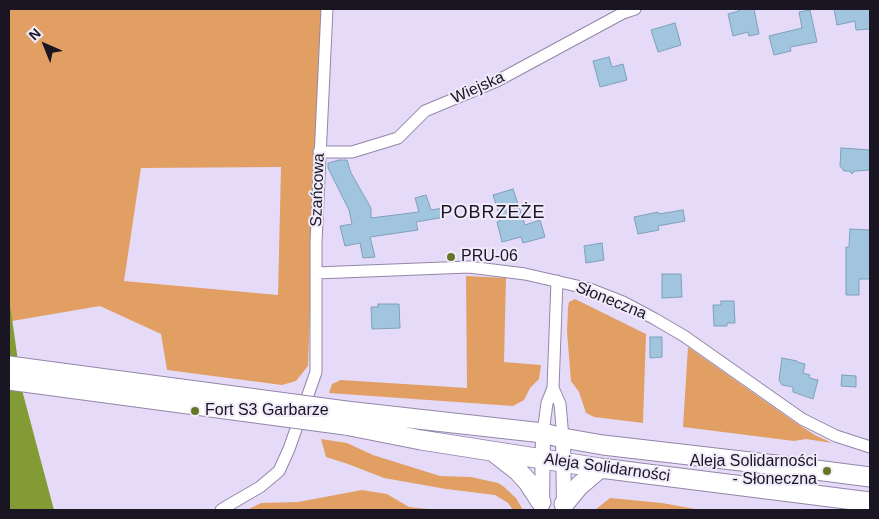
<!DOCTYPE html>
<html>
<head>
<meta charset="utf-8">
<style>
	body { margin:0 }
	#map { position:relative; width:879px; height:519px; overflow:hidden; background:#e5dbf9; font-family:Arial,sans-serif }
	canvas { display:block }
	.frame { position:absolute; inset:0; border:10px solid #1a1523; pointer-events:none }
	.north { position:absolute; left:20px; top:20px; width:50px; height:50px; -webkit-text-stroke:4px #f0ebfa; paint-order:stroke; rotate:316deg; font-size:14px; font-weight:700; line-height:20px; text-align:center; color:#1a1523 }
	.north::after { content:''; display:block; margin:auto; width:18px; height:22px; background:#1a1523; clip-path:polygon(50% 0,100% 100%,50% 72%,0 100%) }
</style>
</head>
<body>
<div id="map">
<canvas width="879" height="519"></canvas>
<div class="frame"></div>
<div class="north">N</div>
</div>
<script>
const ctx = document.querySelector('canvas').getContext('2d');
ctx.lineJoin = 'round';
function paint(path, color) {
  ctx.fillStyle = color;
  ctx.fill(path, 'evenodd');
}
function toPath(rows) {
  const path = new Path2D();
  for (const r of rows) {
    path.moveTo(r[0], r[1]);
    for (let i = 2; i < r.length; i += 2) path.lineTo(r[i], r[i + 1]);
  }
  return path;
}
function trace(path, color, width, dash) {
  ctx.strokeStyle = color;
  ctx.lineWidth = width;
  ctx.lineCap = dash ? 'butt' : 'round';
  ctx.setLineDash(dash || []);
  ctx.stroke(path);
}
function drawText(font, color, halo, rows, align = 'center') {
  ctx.font = font + ' Arial,sans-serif';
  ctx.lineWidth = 4;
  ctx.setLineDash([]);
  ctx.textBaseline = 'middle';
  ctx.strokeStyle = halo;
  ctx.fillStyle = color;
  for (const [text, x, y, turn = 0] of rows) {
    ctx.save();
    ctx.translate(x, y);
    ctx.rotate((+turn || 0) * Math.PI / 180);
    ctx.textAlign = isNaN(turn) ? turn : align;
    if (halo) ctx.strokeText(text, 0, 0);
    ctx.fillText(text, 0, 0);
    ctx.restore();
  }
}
paint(toPath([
	[9,9,324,9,312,255,308,366,296,381,282,385,167,370,161,334,100,306,12,321,9,297],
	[281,167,278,295,124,281,141,168],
	[466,276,506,278,504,362,541,365,539,379,530,388,524,400,513,406,329,393,332,384,341,380,467,388],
	[575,299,646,334,643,423,594,417,586,413,579,392,571,381,567,332,568,307,569,302],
	[688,347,796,423,815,435,832,443,806,439,794,441,683,427],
	[321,439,347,443,373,455,440,476,471,477,498,483,503,486,516,498,523,510,513,510,508,503,495,495,446,489,384,478,348,464,326,457],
	[362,490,387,494,409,507,428,509,430,510,247,510,261,503,298,502],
	[610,498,662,503,701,510,595,510]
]), '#e29f64');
paint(toPath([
	[9,297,22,390,54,510,9,510]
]), '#839b34');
const building = toPath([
	[739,9,754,9,759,34,749,36,748,32,733,36,728,14,739,11,739,9],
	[834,9,870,9,870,29,856,30,855,21,837,25,834,9],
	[810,10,817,42,790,47,791,51,774,55,769,36,802,28,799,12,810,10],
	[675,23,681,45,658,52,651,30,675,23],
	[609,57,612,67,623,64,627,80,600,87,593,61,609,57],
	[841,148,870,150,870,170,855,171,852,174,850,171,844,171,840,166,841,148],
	[339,160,347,160,351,173,371,208,371,218,419,212,415,198,426,195,431,210,443,208,445,217,416,222,418,230,370,237,375,257,363,258,360,243,345,246,340,226,352,224,349,210,328,168,328,163,339,160],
	[513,189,525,225,540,220,545,237,523,243,521,237,502,242,497,222,501,220,493,195,513,189],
	[683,210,685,221,658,226,659,230,638,234,634,217,658,212,659,214,683,210],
	[850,229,870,230,870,279,859,279,859,295,846,295,846,247,849,247,850,229],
	[602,243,604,260,586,263,584,246,602,243],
	[662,274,681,274,682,297,662,298,662,274],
	[721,301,734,301,735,323,727,323,727,326,714,326,713,305,721,305,721,301],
	[378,304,399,304,400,328,372,329,371,307,378,307,378,304],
	[650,337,662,337,662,357,650,358,650,337],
	[782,358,797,361,797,362,805,364,803,373,810,375,809,378,818,380,813,399,793,392,793,387,782,385,779,380,782,358],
	[842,375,856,376,856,387,841,386,842,375]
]);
paint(building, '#a1c5df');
trace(building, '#7ea0b9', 1);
const minor = toPath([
	[319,152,352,152,398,138,425,111,497,81,623,13,635,9],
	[316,273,469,267,525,274,590,289,623,302,655,319,684,336,802,419,836,436,870,447],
	[553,388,560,404,563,438],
	[543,433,547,403,553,388,557,281],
	[221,510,229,505,260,487,279,471,289,449,316,372,316,242,327,9]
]);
const tertiary = toPath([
	[563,438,564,507],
	[542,505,543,433]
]);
const trunk = toPath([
	[346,411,543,433,563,438,603,445,793,467,870,477],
	[345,425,421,440,600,468,870,502],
	[495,453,518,471,528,482,541,502],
	[564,504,579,486,600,468]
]);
trace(minor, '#9386a9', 13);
trace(tertiary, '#9386a9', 16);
trace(trunk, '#9386a9', 21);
trace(minor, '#fff', 11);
trace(tertiary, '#fff', 14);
trace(trunk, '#fff', 19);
const trunkBridge = toPath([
	[9,366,346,411],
	[9,380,345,425]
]);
trace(trunkBridge, '#9386a9', 21, []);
trace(trunkBridge, '#fff', 19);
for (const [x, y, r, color] of [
	[451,257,5,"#657726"],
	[195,411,5,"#657726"],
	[827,471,5,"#657726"]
]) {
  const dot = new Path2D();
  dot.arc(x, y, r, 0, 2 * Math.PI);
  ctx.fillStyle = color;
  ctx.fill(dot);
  trace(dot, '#f0ebfa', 2);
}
drawText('16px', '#1a1523', '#f0ebfa', [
	["Wiejska",478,88,-24],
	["Szańcowa",318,190,-88],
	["Słoneczna",611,301,22],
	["Aleja Solidarności",607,468,8]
]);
drawText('16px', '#1a1523', '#f0ebfa', [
	["PRU-06",461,257],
	["Fort S3 Garbarze",205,411],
	["Aleja Solidarności",817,462,"right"],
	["- Słoneczna",817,480,"right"]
], 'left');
ctx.letterSpacing = '1px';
drawText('18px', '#1a1523', '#f0ebfa', [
	["POBRZEŻE",493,213]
]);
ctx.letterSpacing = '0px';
</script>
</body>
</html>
